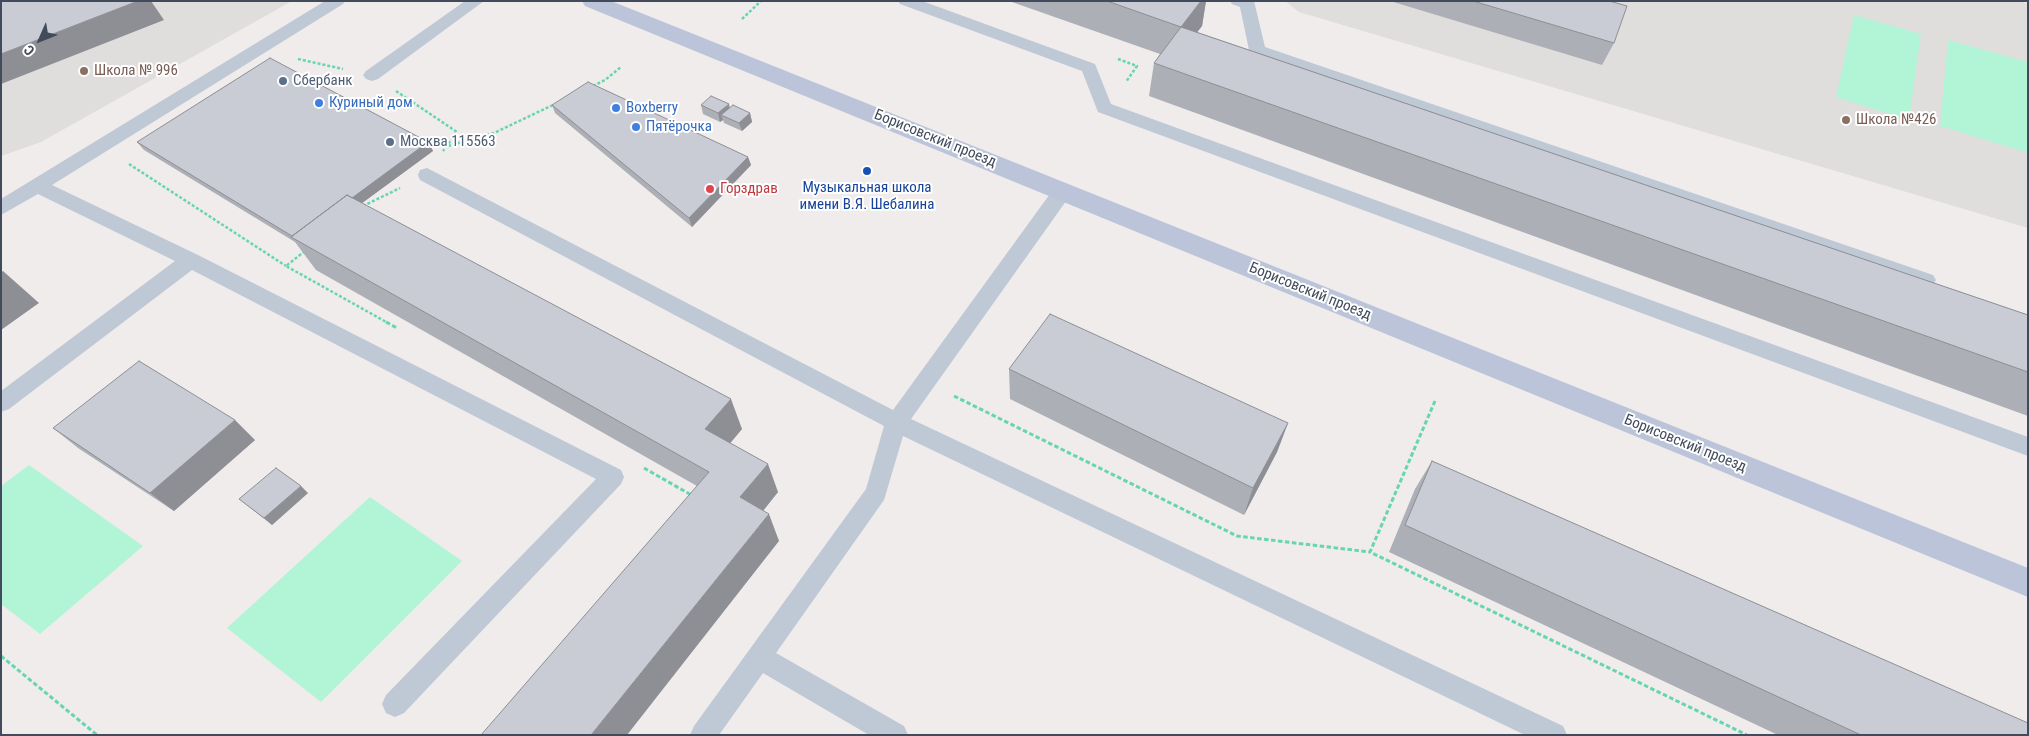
<!DOCTYPE html>
<html>
<head>
<meta charset="utf-8">
<style>
	body { margin:0 }
	#map { position:relative; width:2029px; height:736px; overflow:hidden; background:#efeceb; font-family:"Roboto Condensed",sans-serif }
	canvas { display:block }
	.frame { position:absolute; inset:0; border:2px solid #424b5b; pointer-events:none }
	.north { position:absolute; left:15px; top:15px; width:50px; height:50px; -webkit-text-stroke:4px #fff; paint-order:stroke; rotate:226deg; font-size:14px; font-weight:700; line-height:20px; text-align:center; color:#424b5b }
	.north::after { content:''; display:block; margin:auto; width:18px; height:22px; background:#424b5b; clip-path:polygon(50% 0,100% 100%,50% 72%,0 100%) }
</style>
</head>
<body>
<div id="map">
<canvas width="2029" height="736"></canvas>
<div class="frame"></div>
<div class="north">С</div>
</div>
<script>
const ctx = document.querySelector('canvas').getContext('2d');
ctx.lineJoin = 'round';
function paint(path, color) {
  ctx.fillStyle = color;
  ctx.fill(path, 'evenodd');
}
function toPath(rows) {
  const path = new Path2D();
  for (const r of rows) {
    path.moveTo(r[0], r[1]);
    for (let i = 2; i < r.length; i += 2) path.lineTo(r[i], r[i + 1]);
  }
  return path;
}
function trace(path, color, width, dash) {
  ctx.strokeStyle = color;
  ctx.lineWidth = width;
  ctx.lineCap = dash ? 'butt' : 'round';
  ctx.setLineDash(dash || []);
  ctx.stroke(path);
}
function drawText(font, color, halo, rows, align = 'center') {
  ctx.font = font + ' "Roboto Condensed",sans-serif';
  ctx.lineWidth = 4;
  ctx.setLineDash([]);
  ctx.textBaseline = 'middle';
  ctx.strokeStyle = halo;
  ctx.fillStyle = color;
  for (const [text, x, y, turn = 0] of rows) {
    ctx.save();
    ctx.translate(x, y);
    ctx.rotate((+turn || 0) * Math.PI / 180);
    ctx.textAlign = isNaN(turn) ? turn : align;
    if (halo) ctx.strokeText(text, 0, 0);
    ctx.fillText(text, 0, 0);
    ctx.restore();
  }
}
paint(toPath([
	[1,1,292,1,41,142,1,156],
	[1285,1,2019,1,2028,4,2028,228,1299,12]
]), '#e0dddd');
paint(toPath([
	[1854,15,1921,34,1909,120,1836,97],
	[1948,40,2028,62,2028,153,1940,126],
	[29,465,143,546,40,634,1,604,1,486],
	[370,497,462,561,321,702,227,628]
]), '#b2f4d6');
trace(toPath([
	[742,19,761,1],
	[298,59,343,69],
	[1118,59,1137,66,1126,82],
	[593,86,605,80,621,67],
	[396,91,457,132,443,151],
	[448,146,494,133,555,104],
	[129,164,286,266],
	[363,206,400,188],
	[305,251,286,266,388,323]
]), '#67d5b1', 2.5, [3, 2]);
trace(toPath([
	[386,322,397,328],
	[954,396,1237,536,1370,552],
	[1435,401,1370,552,1747,735],
	[644,468,693,496],
	[1,656,97,735]
]), '#67d5b1', 3, [4.5, 2.5]);
paint(toPath([
	[325,1,345,1,343,4,52,185,198,255,621,470,624,477,621,484,404,713,395,717,386,713,382,704,386,695,596,479,192,270,9,409,1,412,1,391,175,261,38,194,1,215,1,199,325,1],
	[465,1,484,1,378,79,372,81,366,79,363,75,366,71,465,1],
	[898,1,922,1,1095,64,1111,104,2028,437,2028,456,1098,112,1082,71,900,4,898,1],
	[1230,1,1254,1,1265,47,1933,275,1936,280,1933,285,1926,288,1919,285,1251,54,1249,50,1240,7,1232,4,1230,1],
	[427,168,893,410,1055,187,1062,185,1069,187,1071,192,1069,197,911,419,1563,726,1567,735,1525,735,903,436,884,500,776,653,904,726,908,735,869,735,763,673,719,735,690,735,694,726,866,489,884,426,420,180,418,175,420,170,427,168]
]), '#bfc8d5');
paint(toPath([
	[582,1,611,1,2028,568,2028,597,585,6,582,1]
]), '#bbc4d8');
paint(toPath([
	[1009,1,1206,1,1202,26,1197,32,2028,315,2028,416,1149,96,1154,63,1160,54],
	[1390,1,1609,1,1614,43,1602,65],
	[552,105,748,157,751,165,692,227,555,113],
	[701,105,730,108,750,113,752,122,742,131,724,123,723,120,720,122,703,114],
	[137,142,428,142,433,151,362,203,742,429,730,443,778,492,763,510,779,541,697,486,316,270,295,242,144,150],
	[1009,369,1288,423,1277,452,1244,515,1010,399],
	[53,428,255,440,174,511,78,448],
	[1432,461,2028,735,1778,735,1389,552,1415,489],
	[308,493,272,525,239,499]
]), '#adafb6');
paint(toPath([
	[138,1,151,1,164,20,1,84,1,54],
	[1201,1,1206,1,1202,26,1176,60,1181,27],
	[729,104,731,113,721,115,723,120,720,122,718,113],
	[750,113,752,122,742,131,739,123],
	[428,142,433,151,305,245,296,239],
	[748,157,751,165,692,227,689,218],
	[3,271,39,303,1,330,1,272],
	[731,399,742,429,717,459,705,429],
	[235,420,255,440,174,511,150,493],
	[1288,423,1277,452,1244,515,1253,488],
	[768,464,778,492,752,525,740,497],
	[301,486,308,493,272,525,264,518],
	[769,514,779,541,627,735,591,735]
]), '#8d8f94');
const building = toPath([
	[4,1,138,1,1,54,1,2,4,1],
	[1107,1,1201,1,1181,27,1107,1],
	[1473,1,1609,1,1627,6,1614,43,1473,1],
	[1181,27,2028,315,2028,372,1154,63,1181,27],
	[270,58,428,142,352,198,347,195,292,236,137,142,270,58],
	[588,82,748,157,689,218,552,105,588,82],
	[711,96,729,104,718,113,701,105,711,96],
	[733,105,750,113,739,123,721,115,733,105],
	[347,195,731,399,705,429,768,464,740,497,769,514,591,735,481,735,709,472,291,237,347,195],
	[1050,314,1288,423,1253,488,1009,369,1050,314],
	[139,361,235,420,150,493,53,428,139,361],
	[1432,461,2028,723,2028,735,1861,735,1405,525,1432,461],
	[276,468,301,486,264,518,239,499,276,468]
]);
paint(building, '#c9ccd4');
trace(building, '#8d8f94', 1);
for (const [x, y, r, color] of [
	[84,71,5,"#8d6e63"],
	[283,81,5,"#5c6f8a"],
	[319,103,5,"#3f7fe0"],
	[616,108,5,"#3f7fe0"],
	[1846,120,5,"#8d6e63"],
	[636,127,5,"#3f7fe0"],
	[390,142,5,"#5c6f8a"],
	[867,171,5,"#1a4fb4"],
	[710,189,5,"#e0444e"]
]) {
  const dot = new Path2D();
  dot.arc(x, y, r, 0, 2 * Math.PI);
  ctx.fillStyle = color;
  ctx.fill(dot);
  trace(dot, '#fff', 2);
}
drawText('15px', '#785e54', '#fff', [
	["Школа № 996",94,71],
	["Школа №426",1856,120]
], 'left');
drawText('15px', '#4e5e75', '#fff', [
	["Сбербанк",293,81],
	["Москва 115563",400,142]
], 'left');
drawText('15px', '#366cbe', '#fff', [
	["Куриный дом",329,103],
	["Boxberry",626,108],
	["Пятёрочка",646,127]
], 'left');
drawText('15px', '#424b5b', '#fff', [
	["Борисовский проезд",935,139,22],
	["Борисовский проезд",1310,292,22],
	["Борисовский проезд",1685,444,22]
]);
drawText('15px', '#164399', '#fff', [
	["Музыкальная школа",867,188],
	["имени В.Я. Шебалина",867,205]
]);
drawText('15px', '#be3a42', '#fff', [
	["Горздрав",720,189]
], 'left');
</script>
</body>
</html>
